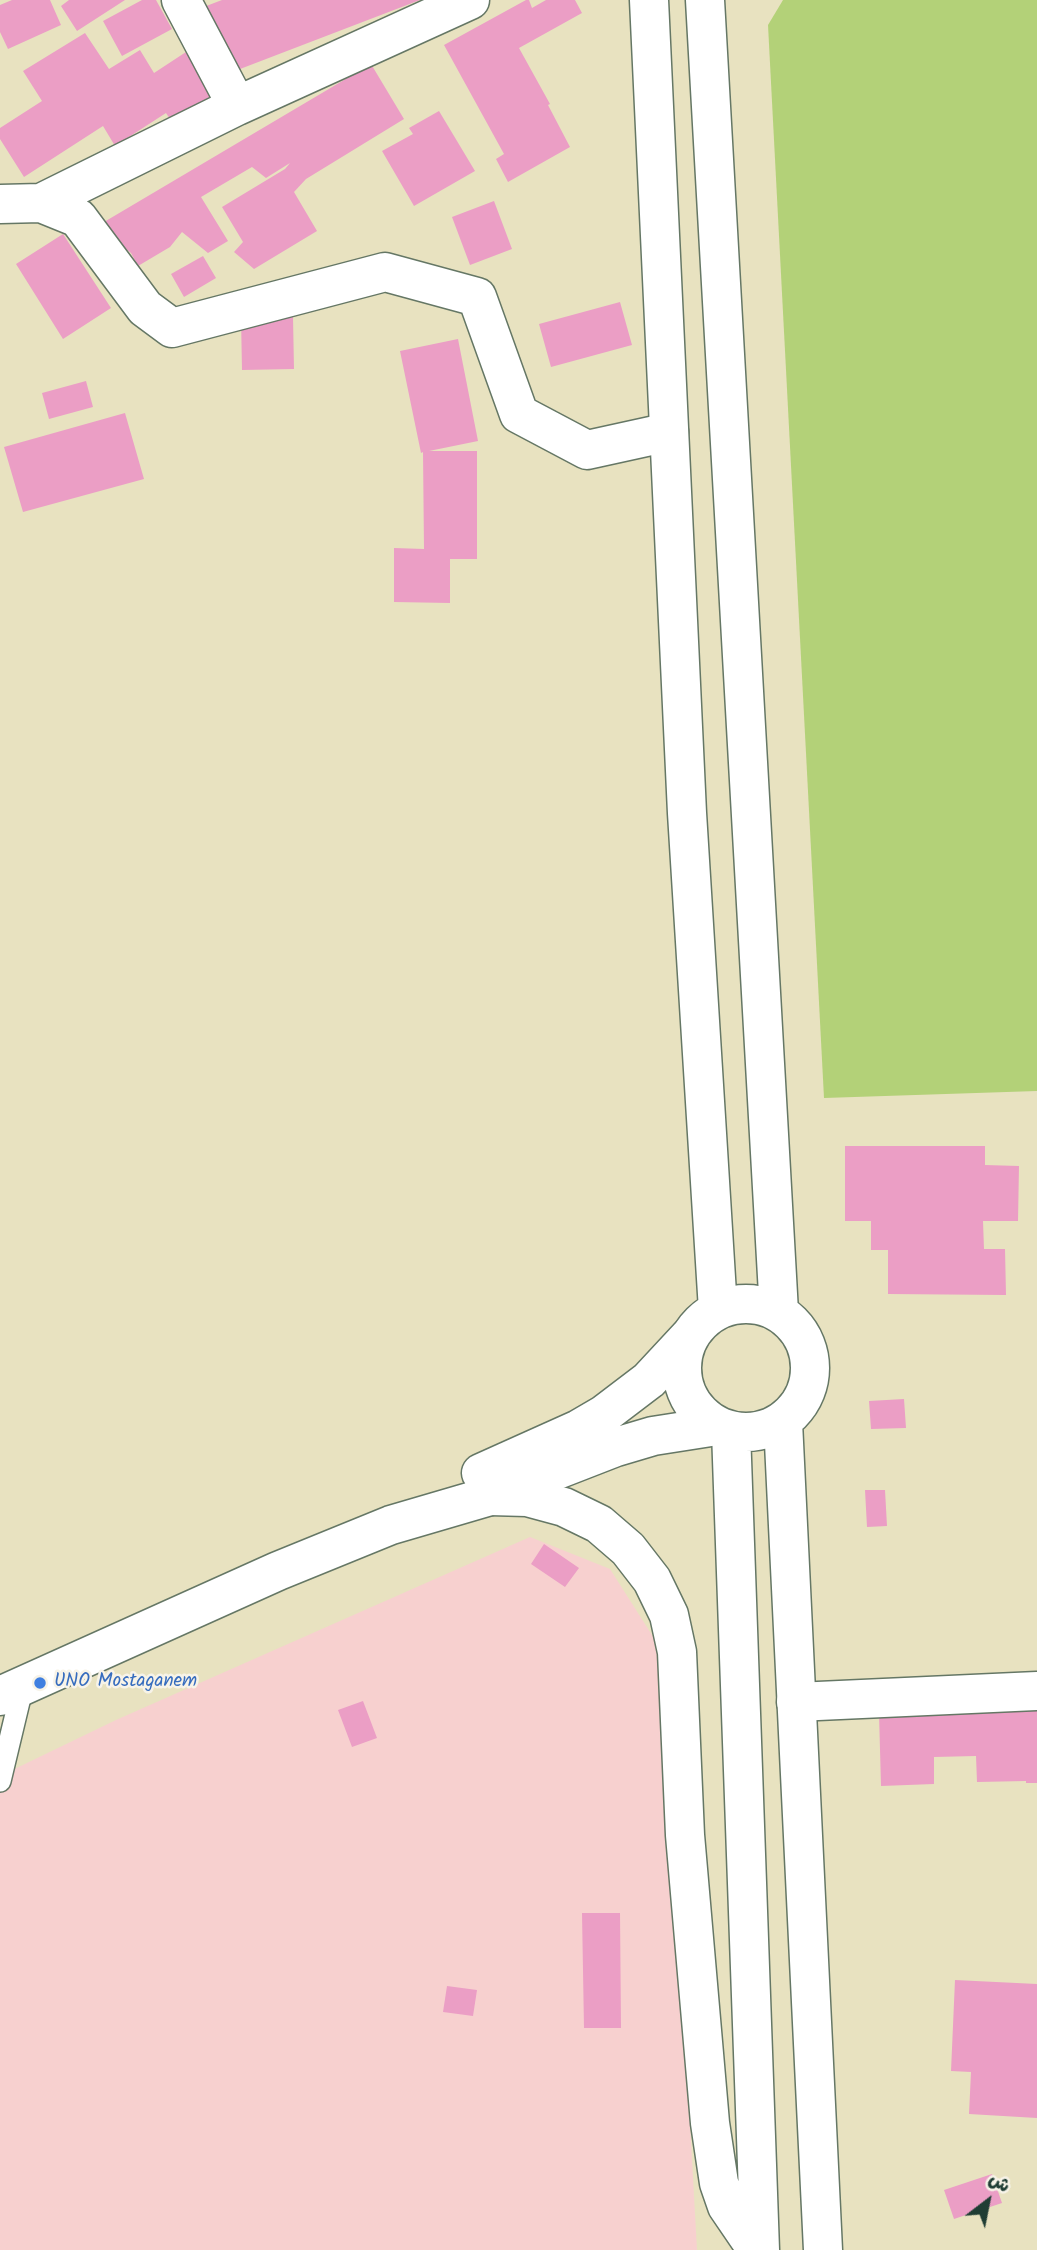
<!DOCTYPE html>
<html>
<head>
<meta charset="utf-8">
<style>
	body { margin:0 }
	#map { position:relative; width:1037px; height:2250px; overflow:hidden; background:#e8e2c0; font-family:Kalam,"Playpen Sans Arabic",sans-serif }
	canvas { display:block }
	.north { position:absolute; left:953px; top:2166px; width:70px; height:70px; -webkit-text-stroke:5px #f7f3e8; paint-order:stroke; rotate:32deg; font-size:19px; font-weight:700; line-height:28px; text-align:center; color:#1f3d34 }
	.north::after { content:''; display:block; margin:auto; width:24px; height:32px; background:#1f3d34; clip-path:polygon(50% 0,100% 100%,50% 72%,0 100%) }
</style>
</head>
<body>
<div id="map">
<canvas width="1037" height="2250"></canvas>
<div class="north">ش</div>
</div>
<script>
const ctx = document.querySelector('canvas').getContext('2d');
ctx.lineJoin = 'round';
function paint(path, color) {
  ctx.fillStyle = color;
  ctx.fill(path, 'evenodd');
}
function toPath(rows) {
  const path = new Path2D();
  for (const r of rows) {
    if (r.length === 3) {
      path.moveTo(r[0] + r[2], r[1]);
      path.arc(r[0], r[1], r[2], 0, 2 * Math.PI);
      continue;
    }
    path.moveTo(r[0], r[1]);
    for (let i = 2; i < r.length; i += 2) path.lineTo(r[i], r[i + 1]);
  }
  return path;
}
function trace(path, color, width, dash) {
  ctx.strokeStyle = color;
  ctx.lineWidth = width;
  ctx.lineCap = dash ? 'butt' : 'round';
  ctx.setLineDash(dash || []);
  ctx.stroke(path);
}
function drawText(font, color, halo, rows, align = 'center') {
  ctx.font = font + ' Kalam,sans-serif';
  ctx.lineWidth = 5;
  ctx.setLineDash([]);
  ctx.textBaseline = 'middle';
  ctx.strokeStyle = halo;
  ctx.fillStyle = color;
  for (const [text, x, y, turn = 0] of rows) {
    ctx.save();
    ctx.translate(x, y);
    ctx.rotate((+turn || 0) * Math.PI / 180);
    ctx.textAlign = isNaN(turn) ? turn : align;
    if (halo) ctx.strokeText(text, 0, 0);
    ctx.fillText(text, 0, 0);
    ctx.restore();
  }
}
paint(toPath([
	[530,1537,610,1569,664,1654,697,2250,0,2250,0,1776,116,1720]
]), '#f7d0cf');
paint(toPath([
	[783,0,1037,0,1037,1091,824,1098,768,25]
]), '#b3d178');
paint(toPath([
	[12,0,50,0,61,25,8,49,0,32,0,5],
	[69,0,125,0,77,31,61,6],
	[142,0,156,0,172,29,122,56,103,21],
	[222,0,420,0,227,74,201,8],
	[526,0,529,0,532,8,546,0,575,0,582,13,519,48,550,104,548,105,570,147,508,182,496,159,504,154,444,45],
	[85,33,109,69,140,50,154,73,186,52,217,102,176,128,166,113,115,146,103,126,24,177,0,139,0,128,42,101,23,71],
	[371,64,404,119,306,179,294,192,317,231,254,269,234,252,243,242,222,207,285,169,290,163,266,178,252,167,201,197,228,241,208,253,182,232,170,247,138,266,131,253,99,227,99,225],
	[439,111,475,171,414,206,382,151,413,134,409,128],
	[494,201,512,249,470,265,452,217],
	[63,234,111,308,63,339,16,264],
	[203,256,216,278,184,297,171,274],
	[620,302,632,345,551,367,539,324],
	[293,317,294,369,242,370,241,318],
	[458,339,478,441,429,451,477,451,477,559,450,559,450,603,394,602,394,548,424,549,423,452,421,453,400,351],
	[86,381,93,407,49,419,42,393],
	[125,413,144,479,23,512,4,447],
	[845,1146,985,1146,985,1165,1019,1166,1018,1221,983,1221,984,1249,1005,1249,1006,1295,888,1294,888,1250,871,1250,871,1221,845,1221],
	[904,1399,906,1428,871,1429,869,1401],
	[865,1490,885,1490,887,1526,867,1527],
	[544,1544,579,1568,565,1587,531,1564],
	[363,1701,377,1738,352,1747,338,1710],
	[1037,1709,1037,1783,1026,1783,1026,1781,977,1782,976,1756,934,1757,934,1784,881,1786,879,1713],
	[582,1913,620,1913,621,2028,584,2028],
	[955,1980,1037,1984,1037,2118,969,2114,971,2072,951,2071],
	[447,1986,477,1990,473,2016,443,2012],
	[992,2174,1002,2203,954,2219,944,2190]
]), '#eb9ec5');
const lane = toPath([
	[0,1781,23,1685]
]);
const street = toPath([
	[237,106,470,0],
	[41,203,237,106,181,0],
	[0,204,41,203,78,218,145,308,172,328,385,272,477,297,519,414,587,450,669,432],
	[796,1702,1037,1691]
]);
const secondary = toPath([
	[481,1473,579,1429,603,1415,649,1380,689,1337],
	[0,1696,278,1571,391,1525,490,1496,616,1447,653,1436,717,1426]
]);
const highway = toPath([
	[649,0,687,813,718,1310],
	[705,0,779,1312],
	[746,1368,64],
	[783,1422,823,2250],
	[731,1431,760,2250],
	[490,1496,527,1497,564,1507,599,1524,628,1549,652,1580,669,1615,677,1652,685,1835,710,2123,719,2183,727,2206,757,2250]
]);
trace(lane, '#657765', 24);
trace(street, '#657765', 41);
trace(secondary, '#657765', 41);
trace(highway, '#657765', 41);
trace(lane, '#fff', 21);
trace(street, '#fff', 38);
trace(secondary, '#fff', 38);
trace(highway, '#fff', 38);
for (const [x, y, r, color] of [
	[40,1683,7,"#3f7fe0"]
]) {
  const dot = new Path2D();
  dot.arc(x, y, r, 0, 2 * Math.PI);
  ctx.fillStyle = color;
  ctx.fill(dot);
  trace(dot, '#f7f3e8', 2.5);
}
drawText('19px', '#366cbe', '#f7f3e8', [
	["UNO Mostaganem",54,1683]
], 'left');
</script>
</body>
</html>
